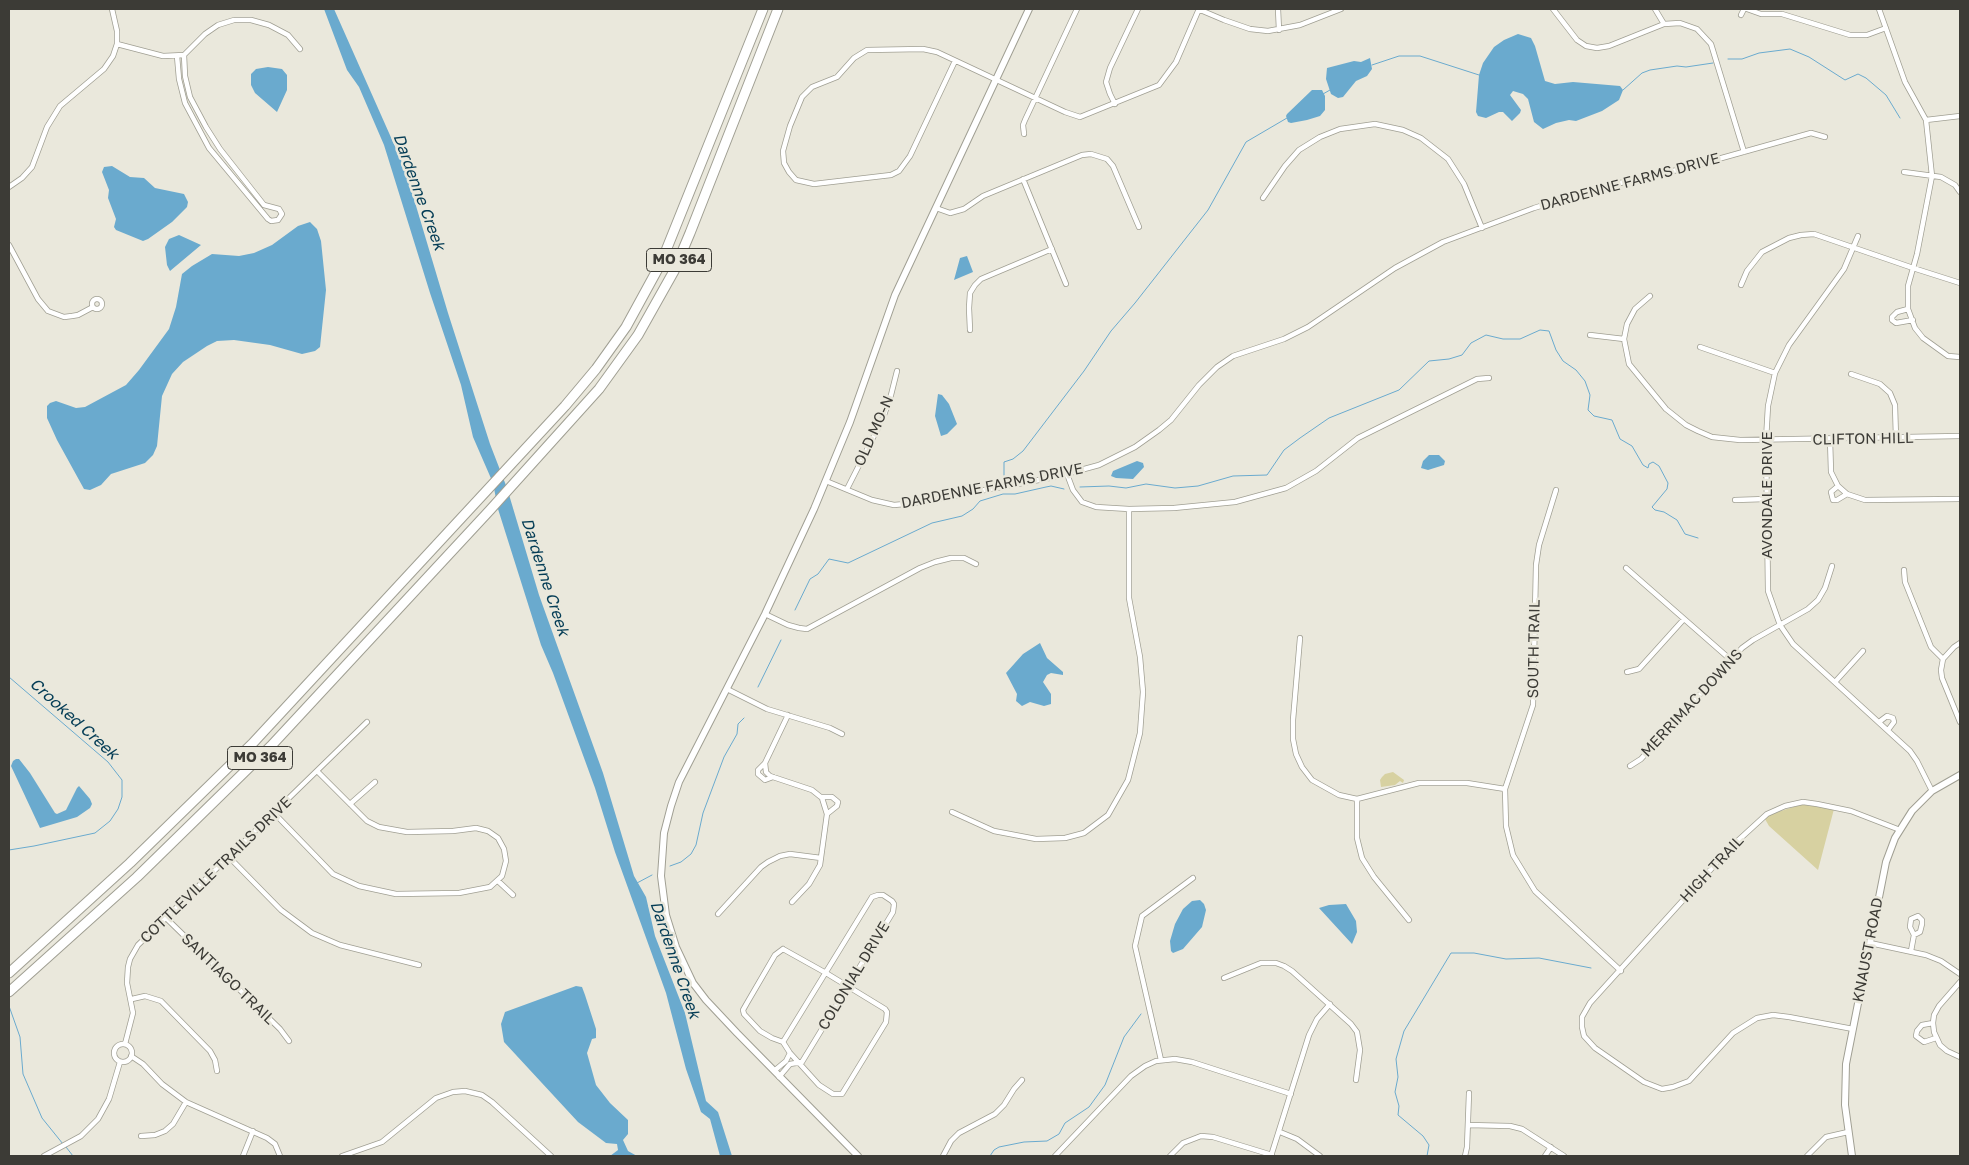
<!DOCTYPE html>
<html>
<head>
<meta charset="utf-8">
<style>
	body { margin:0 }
	#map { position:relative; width:1969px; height:1165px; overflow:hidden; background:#eae8dc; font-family:"Golos Text",sans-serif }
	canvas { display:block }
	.frame { position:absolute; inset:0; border:10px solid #3c3b36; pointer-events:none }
</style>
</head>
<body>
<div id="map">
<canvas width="1969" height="1165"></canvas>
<div class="frame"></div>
</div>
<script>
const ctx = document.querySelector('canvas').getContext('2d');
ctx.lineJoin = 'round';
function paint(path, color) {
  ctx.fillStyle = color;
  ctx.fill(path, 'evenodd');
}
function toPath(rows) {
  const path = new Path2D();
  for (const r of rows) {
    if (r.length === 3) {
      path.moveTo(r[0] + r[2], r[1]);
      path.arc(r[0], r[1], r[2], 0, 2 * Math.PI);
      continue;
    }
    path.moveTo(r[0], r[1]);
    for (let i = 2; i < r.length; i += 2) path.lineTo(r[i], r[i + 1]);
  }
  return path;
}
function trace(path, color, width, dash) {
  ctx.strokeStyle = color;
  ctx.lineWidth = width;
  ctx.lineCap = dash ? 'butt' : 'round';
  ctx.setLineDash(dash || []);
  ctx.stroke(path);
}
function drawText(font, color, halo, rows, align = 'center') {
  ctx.font = font + ' "Golos Text",sans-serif';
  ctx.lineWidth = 5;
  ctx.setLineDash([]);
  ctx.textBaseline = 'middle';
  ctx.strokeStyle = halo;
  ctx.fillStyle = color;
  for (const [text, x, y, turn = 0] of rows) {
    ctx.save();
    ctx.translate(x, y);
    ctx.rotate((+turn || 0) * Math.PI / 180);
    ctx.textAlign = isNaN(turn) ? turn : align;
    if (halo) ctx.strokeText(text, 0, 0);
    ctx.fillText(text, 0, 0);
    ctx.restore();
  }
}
paint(toPath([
	[1393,772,1404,780,1403,783,1400,781,1395,785,1381,787,1380,780,1382,777,1385,774],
	[1803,804,1834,809,1818,870,1769,826,1765,819,1768,815]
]), '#d7d1a1');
paint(toPath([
	[324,9,334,9,405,169,448,313,490,444,507,488,539,595,603,773,634,876,646,897,655,936,685,1013,706,1101,718,1112,732,1156,720,1156,710,1119,701,1112,686,1069,666,993,615,852,595,788,553,673,541,645,498,509,493,483,473,437,461,385,430,293,384,145,359,87,347,70],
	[1518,34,1531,38,1535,46,1545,81,1555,84,1573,82,1620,86,1623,90,1619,100,1602,111,1576,121,1569,120,1556,123,1543,129,1534,122,1528,99,1523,94,1513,91,1510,95,1521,110,1520,113,1512,121,1503,112,1499,112,1486,118,1478,116,1476,112,1479,75,1483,63,1494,47,1504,40],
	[1370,58,1372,69,1367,76,1356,81,1343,97,1338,98,1331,94,1326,79,1327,68,1354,61,1361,62],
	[268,67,282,69,287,75,287,90,277,112,255,93,251,85,251,74,256,69],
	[1312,90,1322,90,1325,96,1325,110,1320,116,1307,120,1291,123,1288,122,1286,116,1287,114],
	[112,166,130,177,144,178,155,188,184,194,188,202,187,207,172,222,148,239,143,241,116,230,114,227,116,219,108,198,109,190,102,172,104,167],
	[310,222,317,229,321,241,326,290,320,347,315,351,302,354,270,345,234,340,217,341,207,346,183,362,172,374,162,396,157,446,153,455,145,463,111,474,101,485,90,490,84,489,57,440,47,418,47,406,50,403,56,401,76,408,85,407,126,385,139,370,169,329,176,307,182,274,192,266,212,254,239,256,254,253,272,245,298,226],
	[179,235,201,245,170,271,167,265,165,247,169,239],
	[967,256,973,272,954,280,960,258],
	[938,394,942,395,949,404,957,424,947,434,941,436,935,416],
	[1429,455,1439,455,1445,461,1444,465,1428,470,1421,468,1423,461],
	[1137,461,1143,463,1144,467,1133,479,1116,478,1111,476,1113,471],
	[1040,643,1047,658,1063,672,1063,675,1051,673,1047,675,1043,682,1051,694,1051,704,1044,706,1030,702,1022,706,1016,701,1017,694,1006,673,1023,654],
	[16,759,19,759,30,773,55,813,57,814,66,810,77,788,79,786,90,799,92,804,90,808,77,817,40,828,11,766,13,761],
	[1200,900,1204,904,1206,910,1202,927,1183,949,1173,953,1171,951,1170,941,1175,924,1183,909,1192,901],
	[1346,904,1356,921,1357,932,1352,944,1319,908,1329,905],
	[576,986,582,987,585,995,596,1029,596,1038,592,1039,587,1053,596,1085,610,1103,628,1120,628,1134,623,1140,628,1151,637,1156,610,1156,618,1150,617,1144,606,1143,578,1122,504,1042,501,1024,505,1012]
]), '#6aaace');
trace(toPath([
	[1728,59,1742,59,1759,53,1790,49,1809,57,1845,80,1858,74,1866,78,1886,95,1900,118],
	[1372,65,1399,56,1420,56,1479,75],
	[1623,90,1642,73,1650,70,1677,66,1686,67,1713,63],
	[1323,94,1330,90],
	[1004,480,1004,462,1013,459,1023,451,1084,371,1111,331,1135,303,1208,210,1246,142,1287,118],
	[1080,487,1109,486,1126,488,1146,484,1175,488,1198,486,1233,476,1267,475,1284,450,1300,438,1329,418,1399,390,1429,361,1449,359,1462,355,1471,343,1486,335,1503,339,1520,339,1540,330,1549,331,1556,350,1563,361,1576,370,1585,381,1590,395,1588,410,1594,416,1612,420,1620,439,1632,446,1643,465,1648,468,1649,464,1653,462,1659,466,1668,483,1667,489,1652,507,1655,510,1664,512,1677,520,1685,534,1698,538],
	[795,610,810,579,818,574,829,559,848,563,932,523,962,516,973,509,980,501,1003,494,1015,494,1046,487,1051,486,1064,489],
	[9,677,108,762,122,780,122,797,118,809,110,821,95,833,34,846,9,850],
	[758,687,781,640],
	[670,866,681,862,691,854,696,845,703,813,724,757,737,734,738,724,744,718],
	[637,883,652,875],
	[9,1006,20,1037,23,1074,42,1118,63,1144],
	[66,1147,73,1156],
	[990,1156,994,1150,999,1147,1024,1142,1047,1141,1059,1134,1065,1123,1089,1107,1105,1085,1124,1037,1141,1014],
	[1427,1156,1429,1145,1423,1136,1398,1115,1399,1106,1395,1092,1398,1077,1396,1059,1404,1031,1451,953,1474,953,1506,959,1539,958,1591,968]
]), '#6aaace', 1);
const street = toPath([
	[1198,9,1224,20,1250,29,1268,31,1300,25,1341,9],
	[1278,9,1279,30],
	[1553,9,1577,40,1586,46,1597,48,1609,46,1664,24,1680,23,1697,29,1711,44,1744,152],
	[1655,9,1664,24],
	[1747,9,1761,14,1782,14,1850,35,1867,35,1886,28],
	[1879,9,1905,82,1926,120,1932,176,1917,254,1908,286,1908,309,1915,328,1923,338,1948,356,1960,357],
	[1741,15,1744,9],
	[117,44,163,56,184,55,205,34,218,25,234,20,251,20,269,25,288,35,300,49],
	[177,56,179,79,185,103,209,148,268,219,271,221,278,220,282,214,279,209,264,205,220,149,206,127,190,97,185,76,184,55],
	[955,61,910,156,899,171,891,175,814,184,796,180,789,172,784,163,783,151,790,126,802,97,812,87,837,77,854,58,867,50,923,49,937,52,1065,112,1080,117,1159,85,1176,62,1199,9],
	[1115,104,1110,94,1106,82,1110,68,1138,9],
	[1926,120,1960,116],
	[1024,134,1023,125,1025,120,1077,9],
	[1904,172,1941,177,1955,185,1960,192],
	[1023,179,1066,284],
	[9,187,22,178,32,167,47,127,60,106,104,69,113,56,117,44,117,31,112,9],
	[1263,198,1285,166,1299,150,1320,137,1340,129,1375,124,1403,130,1421,138,1448,159,1464,184,1482,228],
	[936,208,950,213,964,209,983,196,1082,155,1091,154,1107,159,1113,166,1139,227],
	[1858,236,1844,269,1789,345,1775,373,1768,406,1766,440,1768,591,1780,625,1793,644,1910,751,1917,761,1932,791],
	[9,245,38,299,48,311,64,317,72,316,78,315,93,307],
	[1741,285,1747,271,1762,252,1789,238,1801,235,1814,234,1913,268,1960,283],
	[1650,296,1635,309,1627,324,1624,339,1629,364,1666,409,1686,425,1698,431,1712,437,1740,440,1960,436],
	[97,304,5],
	[1908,309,1897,312,1892,317,1892,320,1896,323,1913,320],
	[970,330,969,308,970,293,975,285,981,279,1052,249],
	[1590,335,1624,339],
	[1700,347,1775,373],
	[1851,374,1880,384,1890,393,1895,405,1896,438],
	[1830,439,1831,472,1838,486,1847,494,1865,500,1960,499],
	[1067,474,1073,490,1082,502,1096,507,1129,509,1174,508,1235,502,1286,488,1316,471,1358,438,1477,379,1489,378],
	[826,481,872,500,894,505,915,503,1055,477,1099,465,1135,447,1159,430,1171,420,1199,385,1217,367,1233,356,1284,339,1308,327,1395,268,1443,242,1534,208,1598,188,1686,168,1811,133,1825,137],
	[1838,486,1831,492,1833,500,1837,500,1847,494],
	[847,489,883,418,891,395,897,371],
	[1556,490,1539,545,1536,565,1533,705,1505,789,1506,826,1513,855,1535,891,1621,971],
	[1735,500,1766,499],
	[1626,568,1731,660],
	[1904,570,1905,582,1931,647,1943,659],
	[765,614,788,625,799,628,807,629,920,568,935,562,951,558,964,558,976,564],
	[1300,638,1293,720,1293,739,1296,754,1302,767,1312,780,1339,795,1357,799,1419,783,1467,783,1505,789],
	[1960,643,1954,647,1943,659,1941,670,1942,678,1960,722],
	[1627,672,1639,669,1684,619],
	[1835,682,1863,651],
	[727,689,767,709,830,728,842,734],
	[788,715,765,763,766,772,770,776,812,790,822,798,827,814,820,865,809,884,792,902],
	[1879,722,1887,716,1893,718,1894,722,1888,730],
	[765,763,758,770,758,774,765,780,773,777],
	[1630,766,1641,759,1742,648,1753,640,1808,609,1818,600,1825,588,1832,566],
	[821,797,832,797,838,802,837,806,827,814],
	[1357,799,1357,838,1362,858,1374,877,1409,920],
	[350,804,375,782],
	[952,812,994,831,1036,839,1065,838,1084,833,1108,815,1128,780,1140,733,1143,692,1140,657,1129,598,1129,509],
	[274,813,333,874,359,886,396,894,459,893,490,887,502,876,506,861,504,849,498,838,488,831,476,828,453,831,407,832,379,827,367,821,317,771],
	[228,856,281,910,312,933,340,945,419,965],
	[498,881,513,895],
	[718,914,761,867,768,862,780,856,790,854,821,858],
	[166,918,280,1029,289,1041],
	[1870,943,1926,955,1941,961,1960,974],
	[783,949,826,973,885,1009,887,1012,886,1022,842,1094,833,1094,819,1085,790,1053,783,1042,772,1038,760,1031,744,1014,743,1010,747,1003,775,955,783,949],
	[1911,951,1914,935,1910,927,1911,919,1918,916,1922,920,1922,924,1920,932,1914,935],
	[1224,978,1261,963,1276,963,1284,966,1292,971,1351,1024,1357,1032,1360,1050,1356,1080],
	[1960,982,1939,1006,1934,1015,1933,1023,1934,1032,1940,1045,1947,1051,1960,1057],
	[132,999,145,996,161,1001,210,1051,215,1060,217,1071],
	[1933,1023,1922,1025,1917,1031,1916,1036,1924,1042,1936,1038],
	[1853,1029,1789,1017,1773,1015,1757,1018,1733,1033,1689,1081,1673,1087,1662,1089,1644,1082,1595,1048,1584,1036,1582,1027,1582,1017,1590,1003,1732,846,1767,814,1785,806,1803,802,1817,804,1851,811,1900,830],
	[123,1053,9],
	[125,1044,133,1013,127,983,128,967,130,959,138,945,367,722],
	[131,1056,143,1064,162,1084,186,1102,267,1138,275,1144,280,1156],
	[1161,1060,1135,946,1142,916,1193,878],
	[774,1071,786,1061,790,1053],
	[779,1077,790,1064,802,1062,893,912,894,904,892,901,883,895,878,895,872,897,783,1042],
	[1468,1125,1510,1126,1522,1129,1564,1156],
	[1280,1132,1297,1139,1320,1156],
	[141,1136,155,1135,165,1131,173,1124,186,1102],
	[44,1156,81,1136,98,1119,109,1099,120,1062],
	[243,1156,253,1131],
	[342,1156,382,1142,436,1098,453,1092,465,1091,482,1095,492,1102,551,1156],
	[943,1156,951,1141,959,1133,995,1114,1004,1105,1014,1089,1022,1080],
	[1055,1156,1131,1076,1145,1066,1156,1061,1175,1059,1192,1062,1291,1094],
	[1170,1156,1183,1143,1201,1136,1213,1137,1272,1155],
	[1271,1156,1309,1035,1317,1019,1330,1004],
	[1465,1156,1467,1147,1469,1093],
	[1545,1156,1551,1147],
	[1807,1156,1826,1137,1848,1132]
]);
const secondary = toPath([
	[858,1156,737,1033,706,1000,693,983,676,947,666,915,661,876,664,833,671,806,679,782,765,614,814,509,850,422,895,295,1029,9],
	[1852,1156,1845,1105,1846,1064,1886,862,1895,838,1912,811,1932,791,1960,775]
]);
const highway = toPath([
	[9,973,130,863,252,744,565,406,596,369,626,327,661,263,763,9],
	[9,992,137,877,271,746,490,510,599,389,638,335,674,271,690,233,778,9]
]);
trace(street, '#a09f93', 6);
trace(secondary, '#a09f93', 8);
trace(highway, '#a09f93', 11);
trace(street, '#fff', 4.5);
trace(secondary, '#fff', 6);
trace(highway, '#fff', 9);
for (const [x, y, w] of [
	[679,260,65],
	[260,758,65]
]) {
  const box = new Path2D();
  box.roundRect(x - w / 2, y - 11.5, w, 23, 4);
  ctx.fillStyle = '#eae8dc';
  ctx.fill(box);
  trace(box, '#3c3b36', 1);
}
drawText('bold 14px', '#3c3b36', null, [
	["MO 364",679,260],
	["MO 364",260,758]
]);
drawText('15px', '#3c3b36', '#eae8dc', [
	["DARDENNE FARMS DRIVE",1630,182,-15],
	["OLD MO-N",874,431,-66],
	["CLIFTON HILL",1863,439,-1],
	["DARDENNE FARMS DRIVE",992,486,-11],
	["AVONDALE DRIVE",1767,495,-90],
	["SOUTH TRAIL",1534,649,-89],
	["MERRIMAC DOWNS",1692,703,-47],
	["HIGH TRAIL",1712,869,-47],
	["COTTLEVILLE TRAILS DRIVE",216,870,-44],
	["KNAUST ROAD",1868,950,-79],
	["COLONIAL DRIVE",854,976,-59],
	["SANTIAGO TRAIL",228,979,44]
]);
drawText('italic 16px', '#043c55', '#eae8dc', [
	["Dardenne Creek",419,192,70],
	["Dardenne Creek",545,577,72],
	["Crooked Creek",74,719,42],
	["Dardenne Creek",675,960,71]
]);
</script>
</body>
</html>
